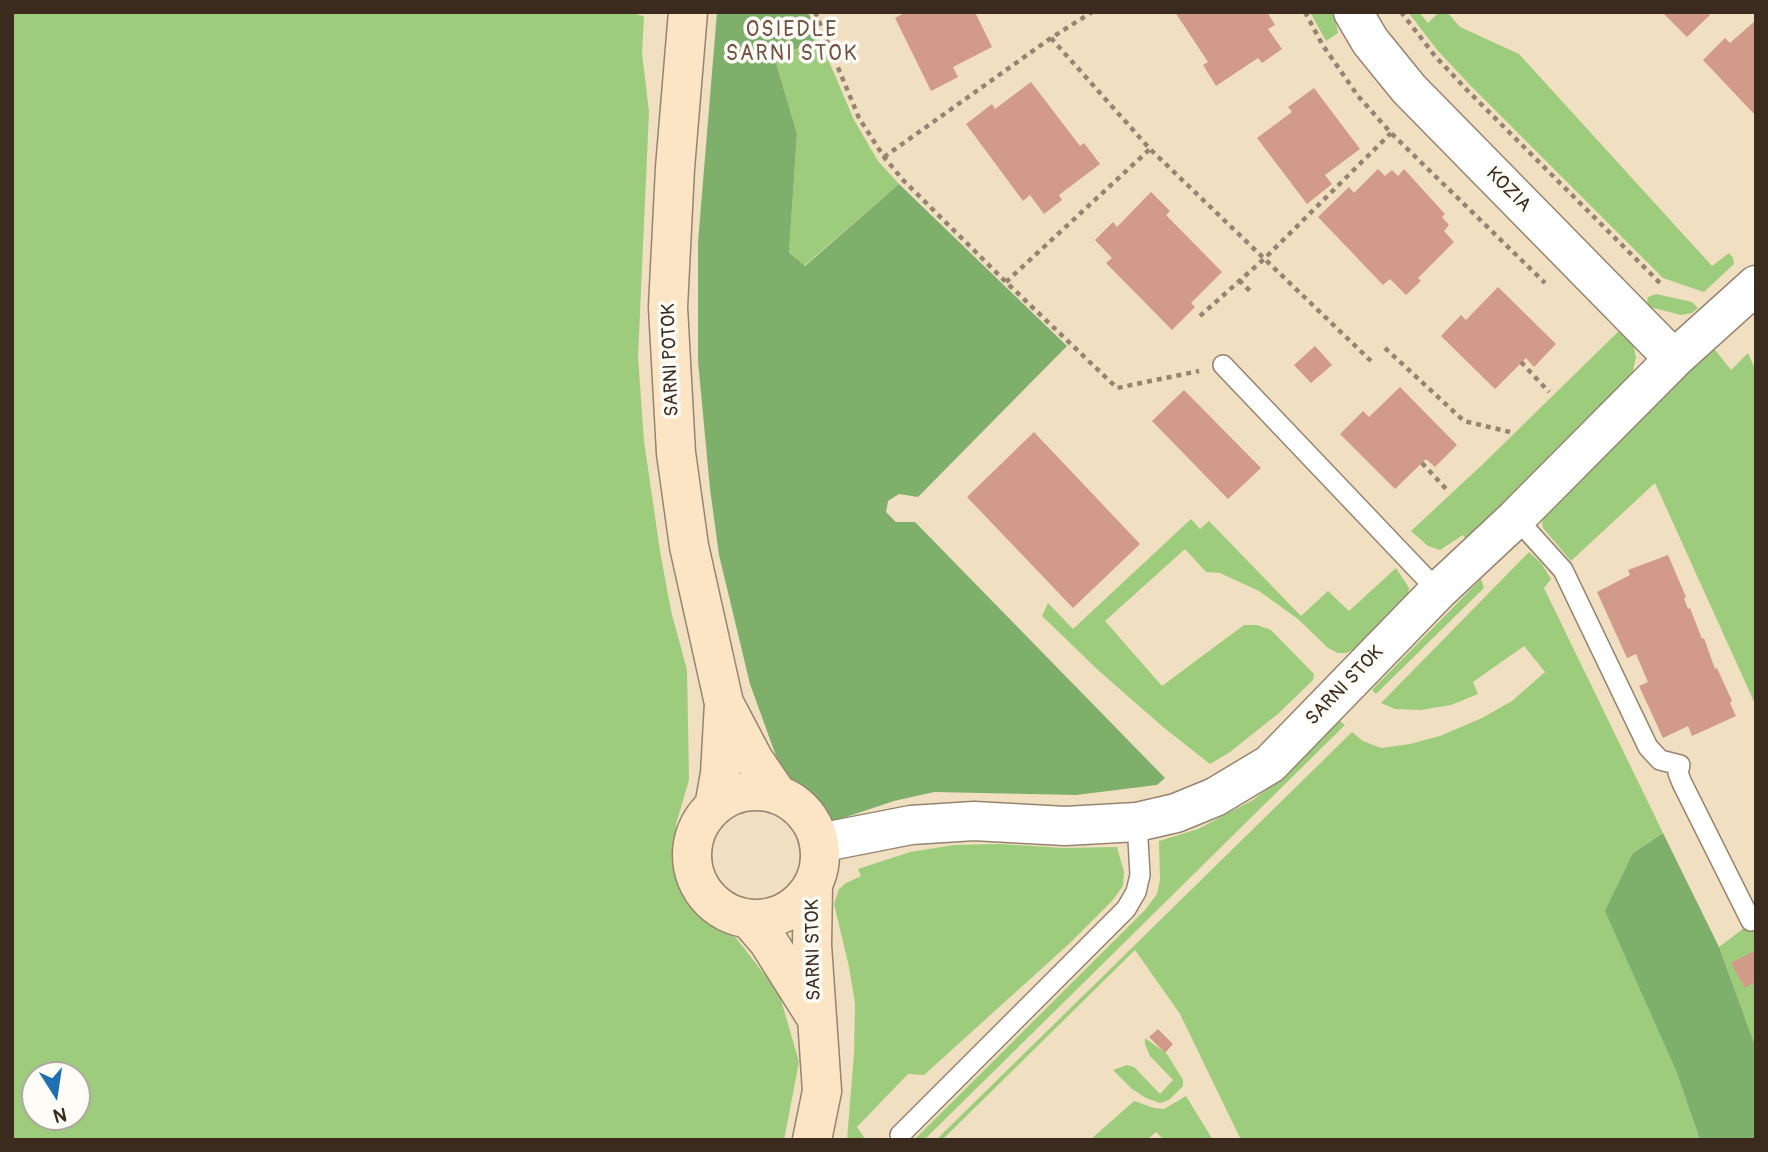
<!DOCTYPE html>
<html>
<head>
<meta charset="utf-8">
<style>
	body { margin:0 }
	#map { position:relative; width:1768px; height:1152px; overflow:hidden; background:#f1dfc1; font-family:Pangolin,sans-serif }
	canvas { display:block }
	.frame { position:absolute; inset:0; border:14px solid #3b2a1e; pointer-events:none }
	.north { position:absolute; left:21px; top:1061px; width:70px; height:70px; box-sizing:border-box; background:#fdfcf7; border:2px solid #afa8a0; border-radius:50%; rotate:168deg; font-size:19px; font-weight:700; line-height:28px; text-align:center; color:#3b2a1e }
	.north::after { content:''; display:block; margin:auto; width:24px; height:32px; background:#1f6fb2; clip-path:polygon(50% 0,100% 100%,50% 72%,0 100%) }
</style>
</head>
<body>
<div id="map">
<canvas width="1768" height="1152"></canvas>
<div class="frame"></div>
<div class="north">N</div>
</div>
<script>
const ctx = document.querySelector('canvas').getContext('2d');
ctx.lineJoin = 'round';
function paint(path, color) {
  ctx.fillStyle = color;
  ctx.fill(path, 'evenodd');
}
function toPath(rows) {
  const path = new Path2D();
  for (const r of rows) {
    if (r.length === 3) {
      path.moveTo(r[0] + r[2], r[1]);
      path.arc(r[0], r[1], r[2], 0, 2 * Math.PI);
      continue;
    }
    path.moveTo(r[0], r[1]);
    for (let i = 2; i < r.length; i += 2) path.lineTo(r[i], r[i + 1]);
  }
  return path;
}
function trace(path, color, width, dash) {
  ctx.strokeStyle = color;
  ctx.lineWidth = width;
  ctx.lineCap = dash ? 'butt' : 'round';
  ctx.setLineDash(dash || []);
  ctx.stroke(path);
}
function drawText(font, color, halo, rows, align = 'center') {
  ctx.font = font + ' Pangolin,sans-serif';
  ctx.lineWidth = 7;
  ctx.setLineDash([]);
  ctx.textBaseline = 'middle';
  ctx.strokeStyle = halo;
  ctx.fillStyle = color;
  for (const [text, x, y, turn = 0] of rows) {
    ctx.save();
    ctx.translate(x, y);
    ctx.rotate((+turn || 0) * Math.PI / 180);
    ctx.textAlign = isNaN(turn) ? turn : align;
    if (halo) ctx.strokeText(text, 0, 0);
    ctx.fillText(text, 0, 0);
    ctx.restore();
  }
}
paint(toPath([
	[12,12,638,12,638,15,644,16,642,53,649,112,638,357,644,441,660,551,671,611,687,670,689,780,676,824,681,893,736,938,779,993,799,1062,784,1140,12,1140],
	[35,1075,77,1075,77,1117,35,1117],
	[1310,12,1334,12,1338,33,1326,41],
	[1408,12,1419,12,1428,23,1439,12,1447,12,1460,27,1519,54,1712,266,1729,253,1733,258,1734,264,1704,292,1663,278,1472,87,1438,51],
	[819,38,854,120,878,161,899,184,804,266,789,251,797,134,775,59],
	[1656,294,1692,302,1698,308,1692,313,1681,315,1650,307,1647,302,1648,297],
	[1624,326,1632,340,1636,357,1633,371,1624,386,1468,541,1463,535,1440,550,1428,546,1411,531,1483,464],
	[1712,346,1731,370,1748,353,1756,371,1756,706,1655,483,1571,561,1543,528,1542,522,1543,517],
	[1191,519,1200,529,1209,521,1301,616,1328,591,1349,611,1396,568,1409,588,1407,601,1355,649,1346,653,1338,653,1328,648,1298,619,1259,591,1220,573,1206,572,1185,549,1105,621,1162,686,1244,625,1257,625,1271,630,1314,674,1313,680,1279,713,1230,752,1210,764,1163,727,1098,670,1042,616,1048,603,1073,629],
	[1529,552,1541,563,1551,579,1544,588,1663,833,1633,853,1675,1068,1700,1140,1241,1140,1180,1014,1135,950,942,1140,936,1140,1352,732,1363,741,1381,748,1410,744,1440,736,1482,718,1512,701,1545,672,1524,646,1473,682,1478,694,1451,705,1421,710,1395,709,1381,703],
	[1481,579,1484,588,1376,694,1372,690],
	[1340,721,1345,725,924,1140,914,1140,1145,910,1157,894,1160,880,1159,841,1198,829,1253,800,1276,782],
	[1000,844,1064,848,1117,847,1124,872,1123,886,1112,901,1070,943,924,1075,908,1074,857,1127,866,1140,847,1140,854,1054,855,1003,849,967,834,904,839,889,846,883,861,876,858,869,910,852,954,845],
	[1756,919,1756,1048,1719,947],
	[1145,1038,1167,1054,1183,1080,1183,1086,1169,1100,1160,1103,1146,1098,1132,1089,1113,1070,1127,1065,1134,1067,1160,1094,1173,1080,1150,1056,1145,1044],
	[1186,1096,1213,1140,1164,1140,1156,1132,1147,1140,1090,1140,1134,1101,1154,1108,1164,1109]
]), '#9dcd7c');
paint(toPath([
	[717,12,808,12,819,38,775,59,797,134,789,252,805,266,899,184,1067,346,918,497,899,494,888,501,886,512,896,522,915,522,1165,778,1157,785,1076,795,934,792,894,801,828,823,812,823,801,816,794,806,750,684,719,555,710,489,698,361,698,242],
	[1663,833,1719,947,1756,1048,1756,1140,1700,1140,1675,1068,1605,911,1633,853]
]), '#7eb06c');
paint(toPath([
	[906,12,975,12,992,47,953,67,958,77,931,91,895,18],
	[1175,12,1267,12,1275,25,1268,29,1282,49,1262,63,1258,58,1216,86,1203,65,1208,62],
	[1662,12,1707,12,1710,15,1687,37],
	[1756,20,1756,116,1703,60,1725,38,1730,43],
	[1031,82,1080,146,1084,143,1100,164,1059,195,1062,200,1044,214,1030,195,1023,201,966,124,992,104,995,109],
	[1314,88,1360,149,1325,175,1332,184,1307,204,1257,138,1292,112,1288,107],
	[1378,169,1385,176,1392,170,1398,176,1404,169,1445,214,1442,217,1449,225,1444,231,1454,242,1418,278,1421,281,1406,295,1390,279,1383,285,1318,217,1349,187,1354,193],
	[1151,192,1170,211,1166,215,1222,272,1191,303,1195,307,1172,330,1106,263,1112,258,1095,240,1113,222,1117,227],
	[1498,287,1556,344,1534,367,1526,358,1495,389,1441,336,1461,315,1466,320],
	[1315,346,1332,365,1311,383,1294,365],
	[1400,387,1457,445,1435,467,1426,459,1395,489,1340,434,1363,411,1369,417],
	[1184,390,1261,468,1228,499,1152,421],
	[1034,432,1140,544,1073,608,967,497],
	[1668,555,1686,597,1684,598,1688,609,1690,608,1702,639,1704,638,1715,669,1717,668,1732,701,1730,703,1736,716,1692,736,1688,726,1663,738,1639,686,1648,682,1636,654,1627,658,1597,592,1630,575,1628,570],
	[1756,950,1756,982,1745,988,1731,963],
	[1158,1029,1173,1044,1165,1053,1149,1037]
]), '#d29a89');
const lane = toPath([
	[1223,365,1438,591],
	[1516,518,1563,570,1648,747,1660,760,1680,765,1678,773,1682,783,1751,921],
	[900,1135,1126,909,1136,892,1140,875,1137,822]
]);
const street = toPath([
	[1353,12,1370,41,1409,89,1674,359],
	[819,843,911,825,974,821,1065,826,1137,822,1176,813,1215,797,1270,764,1438,591,1516,518,1674,359,1756,285]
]);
const secondary = toPath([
	[688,12,675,168,668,307,676,453,689,546,724,703,754,760,778,795],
	[756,855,64],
	[714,807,720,774,724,703],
	[749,919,768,941,814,1014],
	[812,1140,822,1091,812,945,813,884]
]);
trace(lane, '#968470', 22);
trace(street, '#968470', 41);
trace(secondary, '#968470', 41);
trace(toPath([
	[815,12,859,118,884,157,903,180,1006,282,1117,388,1199,371],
	[1305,12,1322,44,1358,96,1391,133,1545,283],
	[1401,12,1435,56,1467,90,1660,283],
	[1051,38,1150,149,1371,361],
	[884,157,1051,38,1092,12],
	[1239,280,1252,293],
	[1006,282,1150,149],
	[1200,316,1264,259,1391,133],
	[1385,348,1464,421,1510,432],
	[1521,362,1549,392],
	[1422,463,1449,492]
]), '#968470', 4.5, [5, 5]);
trace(lane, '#fff', 19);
trace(street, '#fff', 38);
trace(secondary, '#fce5c4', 38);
drawText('19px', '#3b2a1e', '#fdfcf7', [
	["KOZIA",1508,190,45],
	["SARNI POTOK",671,360,-92],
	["SARNI STOK",1345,686,-46],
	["SARNI STOK",814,950,-91]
]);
ctx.letterSpacing = '2px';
drawText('21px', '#705143', '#fdfcf7', [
	["OSIEDLE",792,31],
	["SARNI STOK",792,55]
]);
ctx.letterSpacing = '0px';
</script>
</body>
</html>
